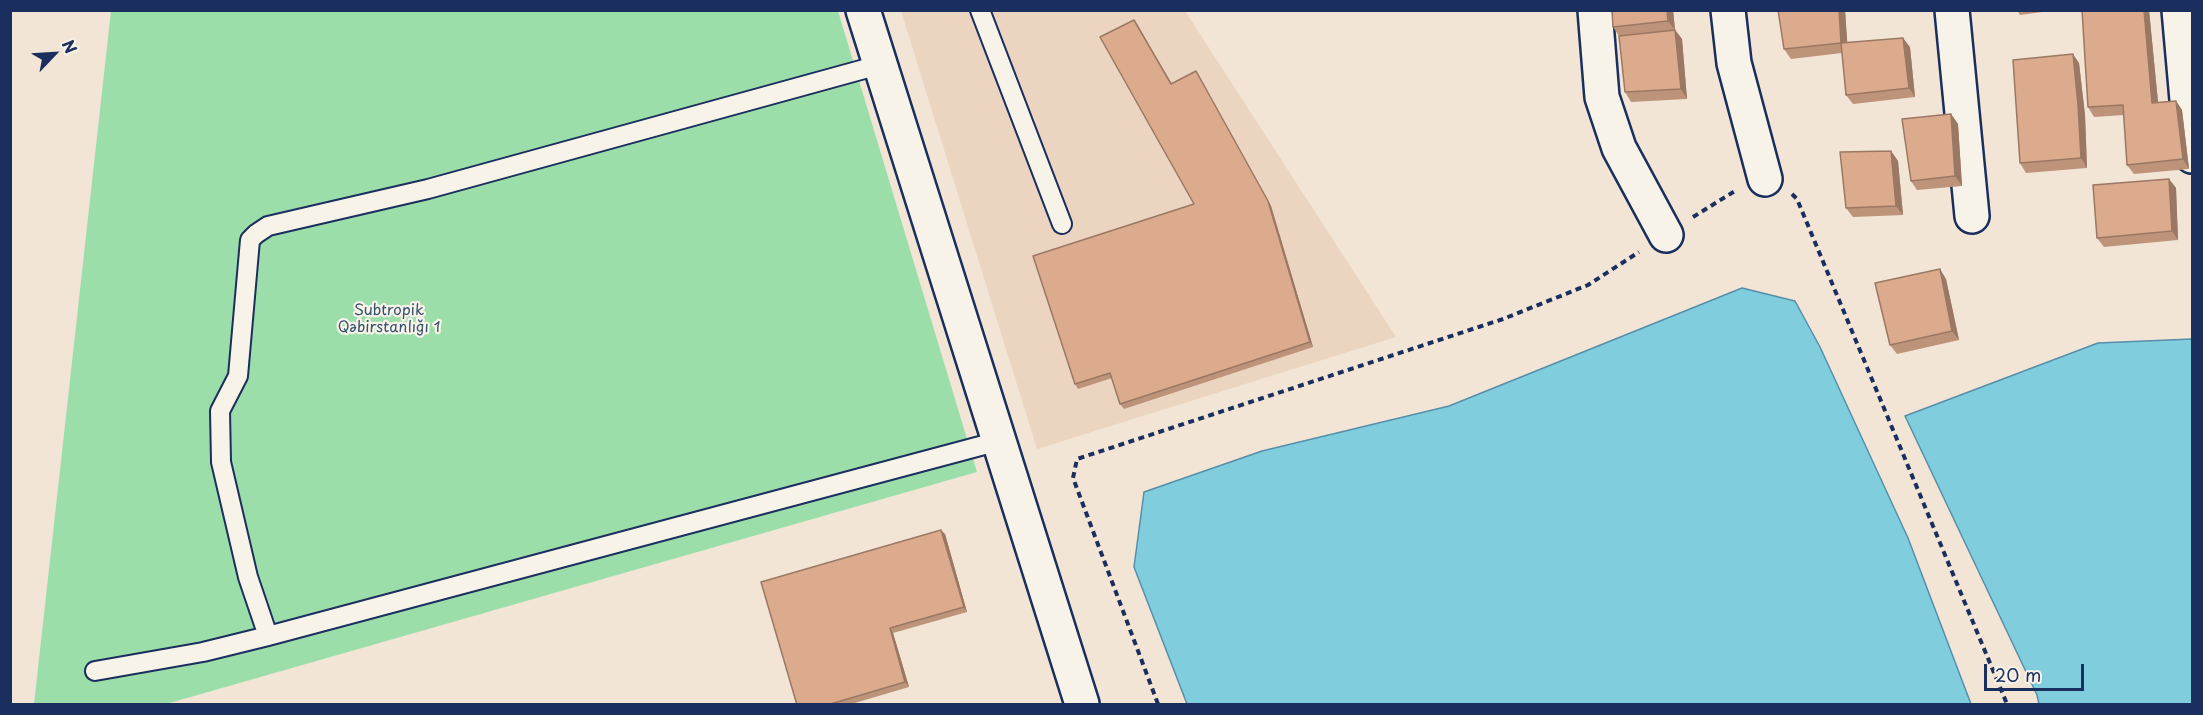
<!DOCTYPE html>
<html>
<head>
<meta charset="utf-8">
<style>
	body { margin:0 }
	#map { position:relative; width:2203px; height:715px; overflow:hidden; background:#f2e5d6; font-family:"Playpen Sans",sans-serif }
	canvas { display:block }
	.frame { position:absolute; inset:0; border:12px solid #1b2f5e; pointer-events:none }
	.north { position:absolute; left:24px; top:24px; width:60px; height:60px; -webkit-text-stroke:4px #f7f3e8; paint-order:stroke; rotate:65deg; font-size:16px; font-weight:700; line-height:24px; text-align:center; color:#1b2f5e }
	.north::after { content:''; display:block; margin:auto; width:21px; height:27px; background:#1b2f5e; clip-path:polygon(50% 0,100% 100%,50% 72%,0 100%) }
	.scale { position:absolute; left:1984px; top:664px; width:100px; height:27px; box-sizing:border-box; border:3px solid #1b2f5e; border-top:0; padding-left:8px; font-size:18px; line-height:21px; white-space:nowrap; color:#1b2f5e; -webkit-text-stroke:4px #f7f3e8; paint-order:stroke }
</style>
</head>
<body>
<div id="map">
<canvas width="2203" height="715"></canvas>
<div class="frame"></div>
<div class="north">N</div>
<div class="scale">20 m</div>
</div>
<script>
const ctx = document.querySelector('canvas').getContext('2d');
ctx.lineJoin = 'round';
function paint(path, color) {
  ctx.fillStyle = color;
  ctx.fill(path, 'evenodd');
}
function toPath(rows) {
  const path = new Path2D();
  for (const r of rows) {
    path.moveTo(r[0], r[1]);
    for (let i = 2; i < r.length; i += 2) path.lineTo(r[i], r[i + 1]);
  }
  return path;
}
function trace(path, color, width, dash) {
  ctx.strokeStyle = color;
  ctx.lineWidth = width;
  ctx.lineCap = dash ? 'butt' : 'round';
  ctx.setLineDash(dash || []);
  ctx.stroke(path);
}
function drawText(font, color, halo, rows, align = 'center') {
  ctx.font = font + ' "Playpen Sans",sans-serif';
  ctx.lineWidth = 4.5;
  ctx.setLineDash([]);
  ctx.textBaseline = 'middle';
  ctx.strokeStyle = halo;
  ctx.fillStyle = color;
  for (const [text, x, y, turn = 0] of rows) {
    ctx.save();
    ctx.translate(x, y);
    ctx.rotate((+turn || 0) * Math.PI / 180);
    ctx.textAlign = isNaN(turn) ? turn : align;
    if (halo) ctx.strokeText(text, 0, 0);
    ctx.fillText(text, 0, 0);
    ctx.restore();
  }
}
paint(toPath([
	[901,11,1185,11,1396,337,1037,449]
]), '#ebd4c0');
paint(toPath([
	[111,11,838,11,977,472,166,704,34,704]
]), '#9bdea9');
const water = toPath([
	[1742,288,1795,301,1820,347,1908,538,1971,704,1187,704,1134,567,1144,492,1262,451,1449,406,1742,288],
	[2192,339,2192,704,2039,704,2037,695,1905,416,2098,343,2192,339]
]);
paint(water, '#7fcddd');
trace(water, '#578eaa', 1.5);
const service = toPath([
	[980,10,1062,224],
	[268,636,248,577,221,462,220,411,238,376,250,240,256,234,268,226,428,189,879,65],
	[95,671,203,652,268,636,999,441]
]);
const minor = toPath([
	[1595,10,1602,97,1619,148,1666,235],
	[1728,10,1734,63,1765,179],
	[1952,10,1972,216],
	[2179,10,2192,156]
]);
const tertiary = toPath([
	[863,10,1082,704]
]);
trace(service, '#1b2f5e', 22);
trace(minor, '#1b2f5e', 38);
trace(tertiary, '#1b2f5e', 38);
trace(toPath([
	[1792,194,1797,199,2007,704],
	[1693,217,1735,191],
	[1158,704,1073,478,1077,459,1503,319,1588,285,1639,252]
]), '#1b2f5e', 4, [6, 4.5]);
trace(service, '#f7f3e8', 18);
trace(minor, '#f7f3e8', 33);
trace(tertiary, '#f7f3e8', 33);
paint(toPath([
	[1673,10,1675,30,1682,39,1687,99,1631,102,1625,92,1619,36,1613,27],
	[1778,10,1845,10,1847,42,1910,47,1915,97,1853,104,1846,95,1842,53,1791,59,1784,49],
	[2017,10,2057,10,2020,15],
	[2082,10,2149,10,2158,102,2176,101,2182,110,2189,169,2134,174,2127,165,2124,115,2094,117,2088,107],
	[1134,20,1172,84,1196,71,1271,206,1313,347,1124,409,1120,404,1112,378,1078,389,1075,384,1194,204],
	[2079,63,2085,115,2087,168,2026,173,2020,163],
	[1951,114,1958,124,1962,186,1917,190,1911,181],
	[1891,151,1898,161,1903,215,1853,217,1846,208],
	[2169,179,2176,188,2178,240,2104,247,2097,238],
	[1946,279,1959,340,1897,354,1890,345],
	[945,534,967,612,893,633,909,687,848,705,797,705]
]), '#bd937a');
paint(toPath([
	[1667,10,1673,10,1675,30,1668,21],
	[1839,10,1845,10,1848,52,1841,43],
	[2144,10,2149,10,2159,112,2152,103],
	[1675,30,1682,39,1687,99,1681,89],
	[1903,38,1910,47,1915,97,1909,88],
	[2073,54,2079,63,2085,115,2087,168,2081,158],
	[1196,71,1271,206,1313,347,1310,342],
	[2176,101,2182,110,2189,169,2183,159],
	[1951,114,1958,124,1962,186,1955,176],
	[1891,151,1898,161,1903,215,1896,206],
	[2169,179,2176,188,2178,240,2172,231],
	[1940,269,1946,279,1959,340,1952,331],
	[941,530,945,534,967,612,964,607],
	[890,628,893,633,909,687,905,682]
]), '#9a7863');
const building = toPath([
	[1612,10,1667,10,1668,21,1613,27,1612,10],
	[1778,10,1839,10,1841,43,1903,38,1909,88,1846,95,1841,43,1784,49,1778,10],
	[2082,10,2144,10,2152,103,2176,101,2183,159,2127,165,2123,105,2088,107,2082,10],
	[1134,20,1171,84,1196,71,1268,201,1310,342,1120,404,1110,373,1075,384,1033,256,1194,204,1100,37,1134,20],
	[1675,30,1681,89,1625,92,1619,36,1675,30],
	[2073,54,2078,105,2081,158,2020,163,2013,60,2073,54],
	[1951,114,1955,176,1911,181,1902,119,1951,114],
	[1891,151,1896,206,1846,208,1840,152,1891,151],
	[2169,179,2172,231,2097,238,2093,185,2169,179],
	[1940,269,1952,331,1890,345,1875,283,1940,269],
	[941,530,964,607,890,628,905,682,827,705,797,705,761,582,941,530]
]);
paint(building, '#dcab8e');
trace(building, '#9a7863', 1.5);
drawText('15px', '#35526d', '#f7f3e8', [
	["Subtropik",389,311],
	["Qəbirstanlığı 1",389,328]
]);
</script>
</body>
</html>
